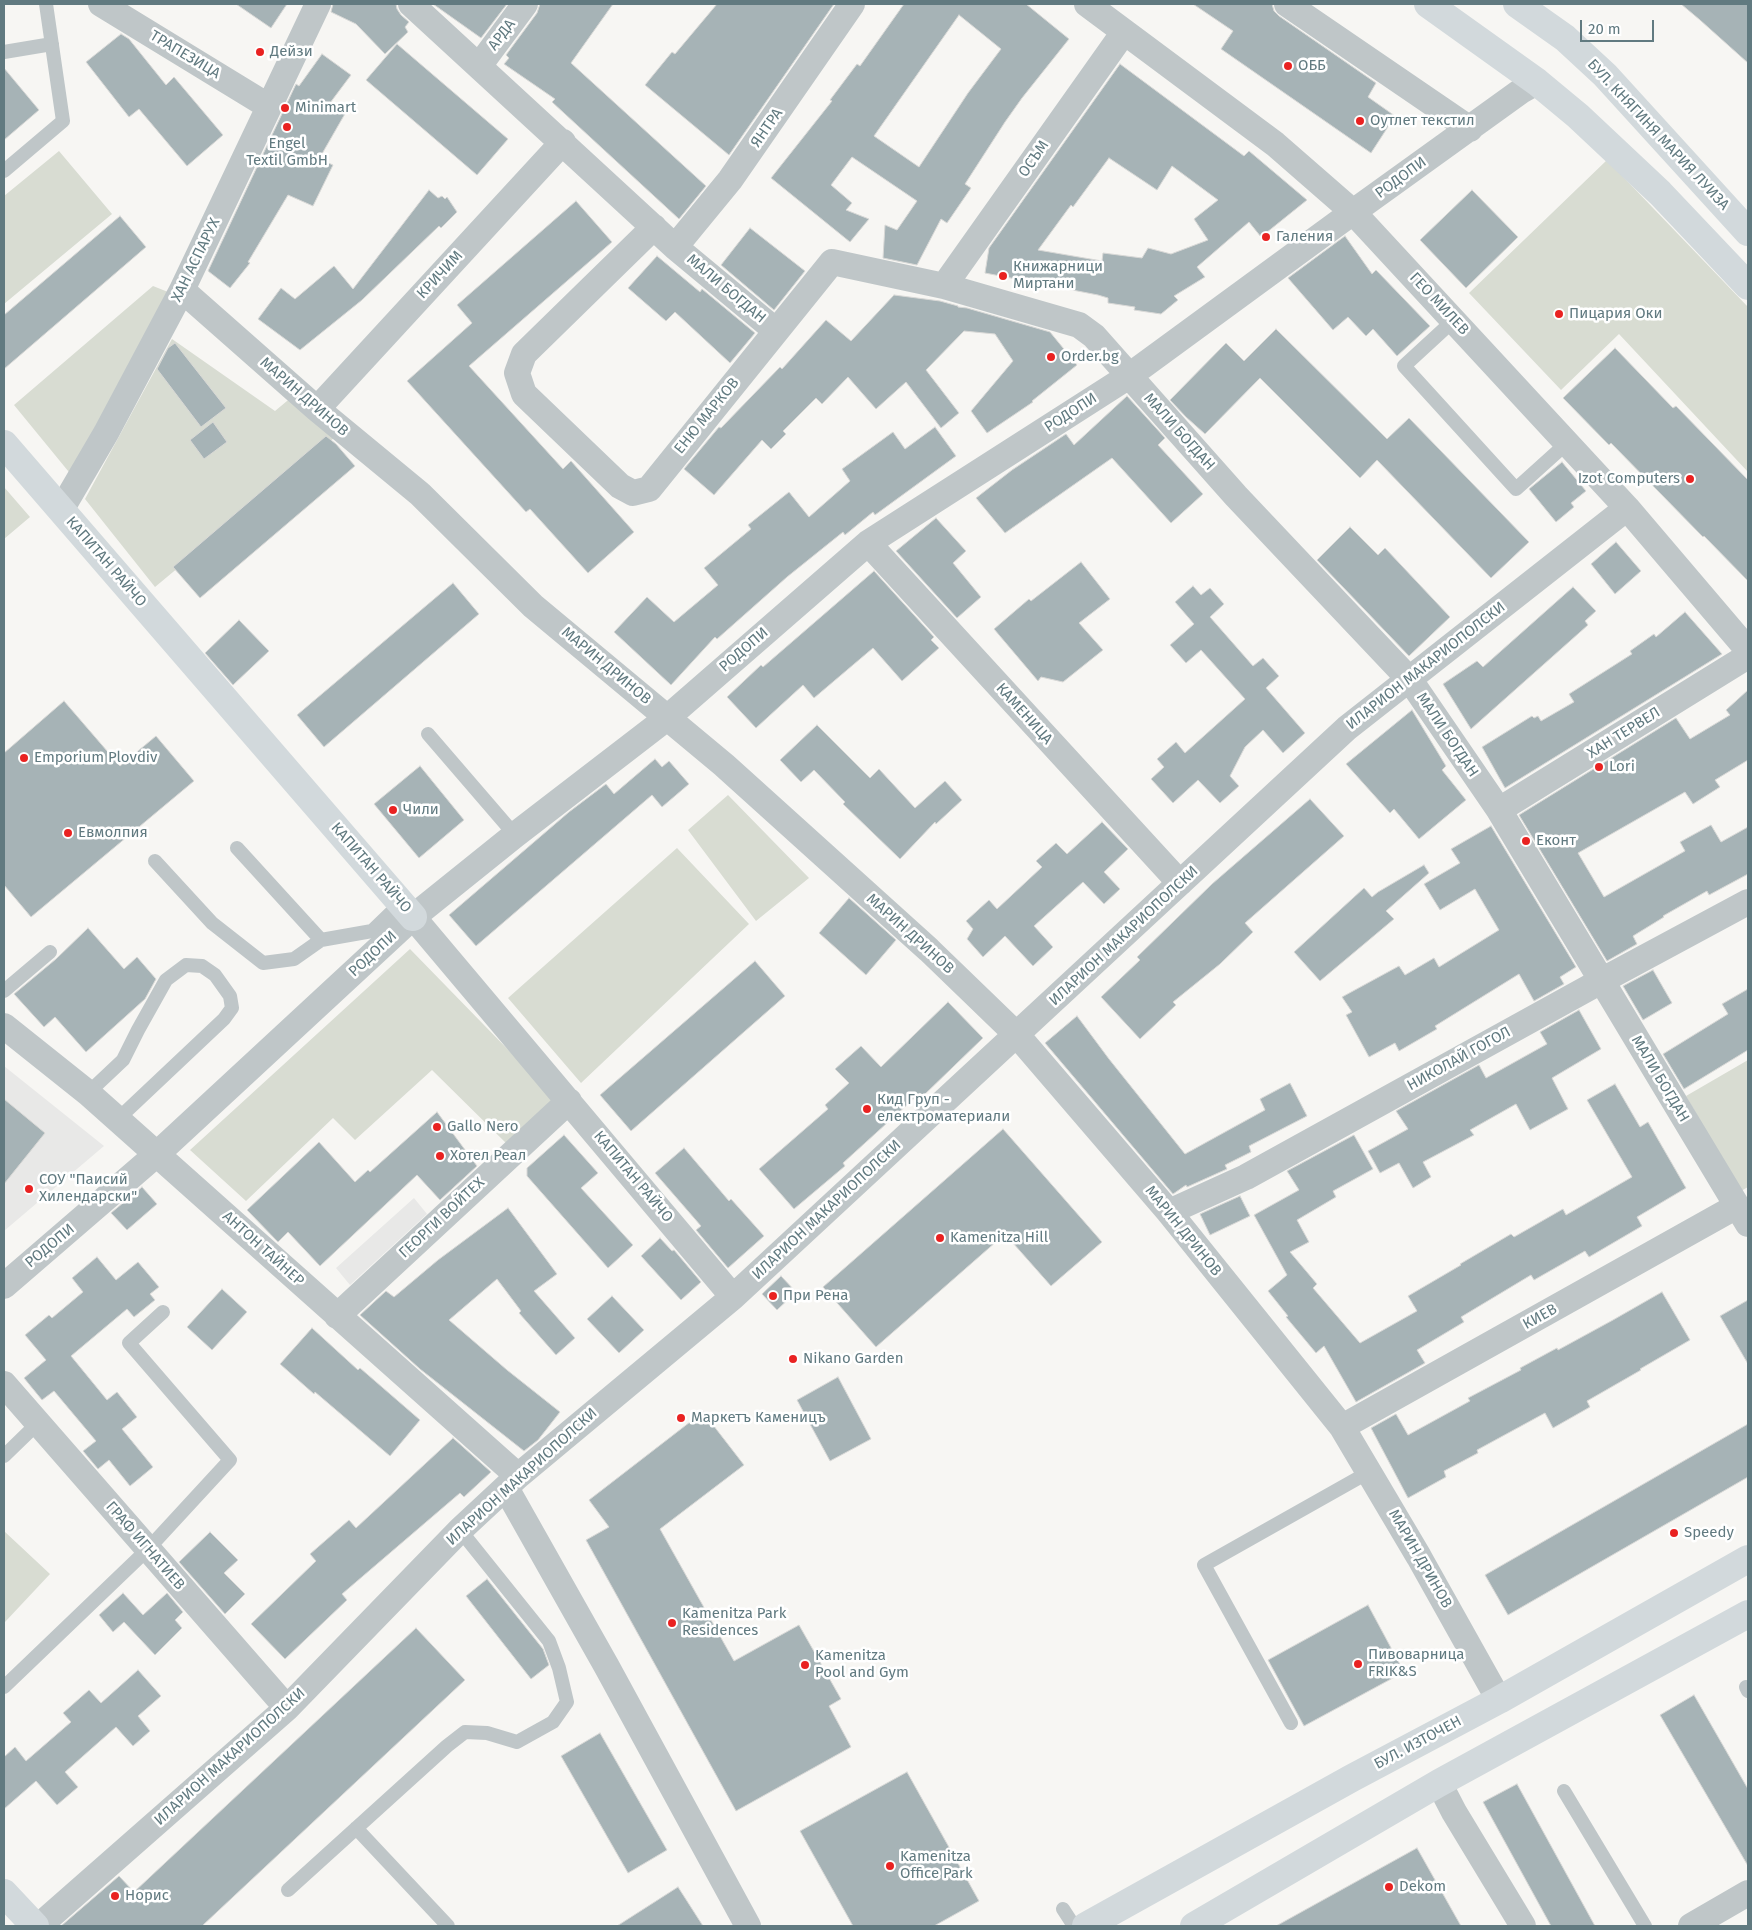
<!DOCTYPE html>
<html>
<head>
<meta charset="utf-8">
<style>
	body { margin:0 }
	#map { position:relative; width:1752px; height:1930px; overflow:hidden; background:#f7f6f3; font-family:"Fira Sans",sans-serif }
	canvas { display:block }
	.frame { position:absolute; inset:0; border:5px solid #617a80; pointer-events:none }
	.scale { position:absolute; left:1580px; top:20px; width:74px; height:22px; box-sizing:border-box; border:2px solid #617a80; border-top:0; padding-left:6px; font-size:15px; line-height:18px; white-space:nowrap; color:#617a80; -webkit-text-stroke:4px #fff; paint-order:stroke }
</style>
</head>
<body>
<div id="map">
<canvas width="1752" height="1930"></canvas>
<div class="frame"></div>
<div class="scale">20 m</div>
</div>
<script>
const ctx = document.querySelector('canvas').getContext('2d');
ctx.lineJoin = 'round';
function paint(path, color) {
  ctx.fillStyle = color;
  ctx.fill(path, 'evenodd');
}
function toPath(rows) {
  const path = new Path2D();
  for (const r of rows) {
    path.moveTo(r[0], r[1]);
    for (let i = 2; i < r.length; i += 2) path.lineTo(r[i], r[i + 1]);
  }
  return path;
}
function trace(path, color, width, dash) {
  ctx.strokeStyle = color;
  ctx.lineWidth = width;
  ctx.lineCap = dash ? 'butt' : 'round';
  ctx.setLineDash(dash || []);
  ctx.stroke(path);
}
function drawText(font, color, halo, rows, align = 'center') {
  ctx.font = font + ' "Fira Sans",sans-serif';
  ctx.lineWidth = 5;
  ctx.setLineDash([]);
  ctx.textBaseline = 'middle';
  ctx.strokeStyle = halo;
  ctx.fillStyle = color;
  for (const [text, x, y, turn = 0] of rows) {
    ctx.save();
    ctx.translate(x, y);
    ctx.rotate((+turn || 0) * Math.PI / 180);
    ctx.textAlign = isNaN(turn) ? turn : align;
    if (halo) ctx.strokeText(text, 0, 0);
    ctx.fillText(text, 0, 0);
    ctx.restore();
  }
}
paint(toPath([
	[4,1066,104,1146,4,1231],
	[414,1198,427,1214,350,1285,336,1268]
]), '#e8e8e7');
paint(toPath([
	[59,151,112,214,4,304,4,196],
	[1607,160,1748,307,1748,472,1619,334,1561,390,1469,293],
	[153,286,173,294,73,477,14,405],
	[172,339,275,411,293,396,340,433,155,587,85,499],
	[4,487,30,517,4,539],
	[728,795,809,878,756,921,688,830],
	[677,848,749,924,581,1083,508,998],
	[410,949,558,1101,509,1146,432,1070,355,1140,333,1118,246,1201,190,1150],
	[1748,1060,1748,1187,1741,1191,1686,1096],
	[4,1531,50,1574,5,1622,4,1621]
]), '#d8dcd2');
const building = toPath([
	[236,4,287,4,271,28,236,4],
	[333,4,396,4,397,9,401,15,409,22,405,27,408,32,385,54,356,24,331,12,333,4],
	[433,4,507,4,481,38,433,4],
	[540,4,613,4,571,63,706,186,679,219,552,102,555,99,504,64,509,58,506,55,537,13,540,4],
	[717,4,834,4,729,155,645,85,672,52,675,54,717,4],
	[904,4,1026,4,1069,39,1022,98,1005,122,965,184,971,188,947,223,941,219,917,265,883,258,885,225,897,230,917,201,852,157,831,185,852,203,846,210,869,219,850,242,771,178,832,101,830,100,857,64,860,66,904,4],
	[959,15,1001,49,968,93,919,167,874,136,959,15],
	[1193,4,1272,4,1274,11,1279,16,1376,83,1368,97,1395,116,1371,153,1221,49,1233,31,1193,4],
	[1681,4,1748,4,1748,63,1700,20,1681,4],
	[121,34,129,39,166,85,174,77,223,135,187,166,139,109,129,117,86,62,121,34],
	[397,44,508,139,477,175,366,80,397,44],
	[322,54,351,75,330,103,346,112,319,159,333,165,313,206,288,195,248,262,250,263,230,288,208,271,296,84,299,86,322,54],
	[1120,64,1244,156,1249,151,1307,200,1261,237,1249,222,1197,267,1205,277,1174,296,1178,300,1161,314,1134,310,1135,307,1108,303,1108,298,1098,295,985,273,989,248,1120,64],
	[1109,158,1157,190,1172,166,1218,200,1194,219,1208,240,1171,254,1148,248,1142,258,1103,253,1102,261,1038,250,1071,205,1073,207,1109,158],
	[4,68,39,110,4,140,4,68],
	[429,190,438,198,442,196,445,199,447,197,457,212,441,228,439,226,362,300,300,350,258,319,281,288,295,299,334,266,353,289,429,190],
	[1472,190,1518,237,1466,288,1420,240,1472,190],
	[576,201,612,242,469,366,563,469,571,461,634,532,588,573,530,509,526,512,407,381,472,323,457,305,576,201],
	[120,216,146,247,4,369,4,315,120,216],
	[750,228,805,271,774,310,721,265,750,228],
	[1345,236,1372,274,1376,270,1430,326,1397,356,1373,329,1366,336,1348,317,1333,330,1288,278,1345,236],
	[657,256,700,292,702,289,755,333,730,363,675,312,666,321,628,288,657,256],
	[894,295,940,301,958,306,958,307,967,308,1050,332,1077,365,1032,401,1033,402,987,433,971,411,1013,361,995,334,964,331,926,370,959,413,941,428,906,382,876,409,848,377,822,404,816,398,783,431,786,434,771,449,762,440,714,495,684,469,719,427,721,428,780,367,782,369,826,320,851,341,894,295],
	[1276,329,1387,439,1409,418,1529,542,1491,578,1377,460,1360,478,1260,378,1205,434,1186,417,1170,400,1226,343,1244,361,1276,329],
	[175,343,226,408,201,427,157,369,168,348,175,343],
	[1615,348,1673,408,1676,406,1748,480,1748,581,1704,536,1703,537,1611,443,1609,445,1563,398,1615,348],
	[1127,396,1165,438,1158,445,1203,494,1171,523,1112,458,1005,533,976,498,1012,470,1066,434,1074,445,1127,396],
	[213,422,227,442,204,459,190,440,213,422],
	[935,427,956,456,875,515,873,512,845,535,843,532,787,577,717,639,715,637,671,685,614,632,647,597,674,622,718,585,704,568,751,529,748,525,789,492,809,517,850,481,842,469,893,432,905,449,935,427],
	[326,436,336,444,355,466,200,598,173,567,326,436],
	[1562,462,1586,491,1571,503,1574,507,1556,522,1529,489,1562,462],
	[936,518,966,551,953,563,981,597,957,618,896,551,936,518],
	[1350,527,1378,555,1385,548,1450,617,1409,656,1317,560,1350,527],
	[1616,542,1641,571,1615,594,1591,564,1616,542],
	[1081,562,1110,599,1079,623,1103,650,1063,682,1041,677,1038,681,994,629,1029,599,1031,601,1081,562],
	[874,571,934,637,931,640,939,648,902,681,873,648,814,698,803,685,756,728,727,697,761,665,763,667,874,571],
	[453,583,479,614,324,747,297,715,453,583],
	[1193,586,1201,595,1210,588,1224,604,1210,617,1253,666,1263,658,1279,676,1266,688,1305,733,1283,753,1263,730,1245,747,1230,776,1239,786,1220,803,1198,780,1173,803,1151,779,1164,767,1157,759,1176,742,1185,753,1245,699,1201,650,1186,663,1170,645,1194,624,1175,602,1193,586],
	[1573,587,1596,611,1585,621,1588,625,1471,729,1443,684,1477,661,1483,667,1573,587],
	[1685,612,1722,654,1505,788,1482,747,1532,716,1534,718,1538,716,1541,721,1574,702,1569,694,1632,654,1630,651,1654,634,1656,637,1685,612],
	[239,620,269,651,233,685,205,653,239,620],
	[1748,690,1748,760,1715,780,1720,787,1693,804,1685,792,1578,853,1604,897,1685,851,1680,842,1711,825,1721,842,1748,827,1748,874,1709,895,1707,891,1663,916,1664,917,1633,936,1637,944,1607,961,1519,815,1676,718,1690,739,1730,715,1726,710,1748,690],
	[64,701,120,766,156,736,194,781,31,917,4,885,4,753,64,701],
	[1412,710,1446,766,1442,770,1466,800,1419,839,1394,809,1390,813,1346,764,1412,710],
	[817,725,870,778,879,769,915,808,945,781,962,800,936,824,935,822,900,859,843,804,845,802,814,770,801,782,780,760,817,725],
	[655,759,662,767,669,761,689,784,662,807,652,795,476,946,449,915,569,812,606,784,614,794,655,759],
	[420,766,464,820,419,858,374,804,420,766],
	[1310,799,1344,836,1245,923,1253,932,1220,964,1173,1002,1176,1005,1140,1039,1101,997,1140,960,1137,957,1212,884,1310,799],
	[1102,822,1128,849,1104,872,1120,889,1104,904,1083,882,1034,926,1053,947,1033,966,1005,936,983,957,967,939,973,929,966,921,989,900,997,909,1042,867,1036,861,1056,843,1067,854,1102,822],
	[1491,826,1576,967,1560,977,1564,984,1534,1001,1519,974,1435,1026,1437,1029,1399,1051,1395,1043,1369,1057,1346,1015,1352,1012,1342,997,1399,966,1405,975,1434,958,1439,967,1499,930,1475,889,1440,910,1424,884,1460,863,1451,849,1491,826],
	[1424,865,1429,873,1386,911,1394,919,1320,981,1294,952,1364,888,1372,897,1378,892,1424,865],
	[849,898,896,940,866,975,819,933,849,898],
	[88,928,124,969,137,957,156,979,145,999,86,1052,55,1017,44,1027,14,994,56,959,88,928],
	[755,961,785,996,631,1131,600,1095,755,961],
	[1653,970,1672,1003,1643,1020,1623,986,1653,970],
	[1748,989,1748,1050,1684,1089,1663,1054,1728,1014,1722,1004,1748,989],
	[948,1002,983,1038,923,1096,920,1093,843,1163,845,1166,794,1209,759,1169,828,1109,825,1105,849,1083,835,1069,861,1046,881,1067,948,1002],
	[1579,1010,1601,1049,1552,1078,1568,1109,1530,1130,1516,1104,1470,1130,1474,1135,1423,1162,1431,1177,1413,1188,1399,1163,1380,1173,1368,1151,1408,1129,1396,1111,1479,1065,1486,1078,1547,1044,1540,1032,1579,1010],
	[1077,1016,1109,1059,1185,1154,1265,1110,1260,1099,1290,1083,1307,1116,1249,1146,1251,1152,1225,1165,1227,1169,1187,1187,1186,1185,1173,1194,1045,1043,1077,1016],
	[1615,1084,1640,1127,1648,1122,1686,1188,1637,1217,1642,1226,1589,1257,1585,1251,1534,1280,1531,1275,1461,1317,1464,1322,1417,1350,1425,1363,1356,1402,1324,1346,1316,1353,1286,1317,1288,1316,1268,1291,1287,1275,1254,1215,1299,1190,1287,1171,1354,1135,1373,1169,1333,1191,1336,1197,1297,1220,1309,1242,1290,1252,1317,1284,1313,1288,1360,1343,1417,1311,1408,1296,1461,1265,1460,1264,1511,1234,1514,1237,1563,1209,1566,1215,1632,1177,1587,1100,1615,1084],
	[4,1099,45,1133,4,1184,4,1099],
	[437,1112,477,1166,440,1200,417,1175,320,1266,288,1232,278,1242,247,1210,319,1142,355,1182,368,1170,370,1172,437,1112],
	[1003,1129,1102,1242,1051,1286,1005,1234,876,1347,823,1287,1003,1129],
	[564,1135,598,1173,581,1188,633,1245,608,1268,527,1176,527,1168,564,1135],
	[684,1148,729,1201,731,1199,764,1236,728,1268,696,1230,701,1226,655,1173,684,1148],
	[142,1187,157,1204,127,1230,111,1213,142,1187],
	[1240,1196,1250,1216,1210,1235,1200,1214,1240,1196],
	[508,1208,557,1274,534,1291,575,1338,556,1355,519,1313,521,1311,497,1279,449,1320,507,1370,560,1412,538,1440,524,1451,420,1369,360,1315,386,1291,394,1297,438,1260,508,1208],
	[660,1238,672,1251,674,1250,701,1282,681,1300,641,1256,660,1238],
	[97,1257,116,1280,138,1262,159,1287,150,1294,155,1300,134,1317,127,1309,71,1356,107,1400,117,1392,137,1417,122,1429,153,1467,130,1486,109,1460,98,1469,83,1451,96,1441,54,1391,42,1400,24,1378,46,1360,25,1335,49,1315,52,1318,83,1292,72,1278,97,1257],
	[781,1276,796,1292,777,1310,762,1294,781,1276],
	[222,1289,247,1312,212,1350,187,1327,222,1289],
	[1662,1292,1690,1340,1640,1369,1641,1370,1587,1401,1590,1407,1553,1428,1545,1413,1477,1450,1478,1453,1444,1471,1446,1477,1408,1498,1371,1428,1396,1414,1408,1435,1470,1401,1468,1398,1521,1370,1520,1368,1557,1348,1558,1350,1613,1320,1662,1292],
	[612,1296,644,1330,619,1353,587,1319,612,1296],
	[1748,1300,1748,1364,1720,1316,1748,1300],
	[312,1328,358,1370,360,1368,420,1420,390,1456,315,1392,314,1394,280,1364,312,1328],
	[838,1377,871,1439,830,1461,797,1400,838,1377],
	[703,1412,744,1465,660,1529,734,1661,799,1625,841,1699,829,1706,851,1747,736,1811,586,1540,609,1527,589,1500,703,1412],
	[1748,1424,1748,1477,1508,1615,1485,1575,1748,1424],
	[453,1438,491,1472,464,1497,460,1493,342,1594,347,1600,285,1659,251,1624,316,1561,310,1554,349,1520,356,1528,453,1438],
	[210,1532,238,1560,224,1573,245,1594,225,1614,179,1562,210,1532],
	[487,1579,543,1649,549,1665,531,1679,466,1596,487,1579],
	[123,1593,143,1615,167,1593,183,1612,175,1620,182,1628,155,1655,124,1622,113,1632,99,1615,123,1593],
	[1368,1605,1404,1672,1304,1726,1268,1660,1368,1605],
	[416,1628,465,1680,202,1926,61,1926,119,1876,134,1892,416,1628],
	[138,1670,161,1696,138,1716,150,1731,133,1746,116,1727,65,1772,78,1787,57,1805,36,1781,4,1809,4,1757,15,1747,26,1761,71,1722,63,1713,89,1690,101,1703,138,1670],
	[1694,1695,1748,1789,1748,1866,1660,1715,1694,1695],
	[600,1733,667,1850,628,1873,561,1756,600,1733],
	[907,1772,979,1901,934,1926,853,1926,800,1831,907,1772],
	[1517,1784,1595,1926,1551,1926,1483,1802,1517,1784],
	[1417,1848,1461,1926,1276,1926,1417,1848],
	[678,1887,703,1926,617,1926,678,1887]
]);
paint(building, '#a6b3b6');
trace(building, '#d8d8d6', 1);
trace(toPath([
	[4,52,52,44],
	[4,171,63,121,46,4],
	[1454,320,1404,366,1516,489,1567,443],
	[428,734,515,835],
	[237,848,321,940,372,931,401,903],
	[155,861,212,923,263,963,294,959,321,940],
	[4,991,50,952],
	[88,1093,123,1060,138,1030,166,980,186,965,202,966,215,975,230,996,232,1008,224,1019,118,1119],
	[4,1456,38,1423],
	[4,1687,148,1549,230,1460,129,1343,163,1312],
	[1746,1687,1748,1691],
	[1291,1723,1204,1565,1369,1472],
	[1564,1791,1645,1926],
	[356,1828,448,1926],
	[288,1890,447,1746,465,1732,487,1733,517,1742,553,1722,567,1702,559,1668,549,1641,460,1530],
	[1063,1909,1074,1926]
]), '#bfc6c8', 14);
trace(toPath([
	[101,4,268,106],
	[411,4,675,247,775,330],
	[1087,4,1275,144,1353,212,1627,508,1748,650],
	[1287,4,1470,129],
	[479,66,525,4],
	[654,227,524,354,517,373,524,394,620,486,633,493,649,489,832,262,944,286,1079,325,1094,336,1236,496,1410,680,1499,810,1748,1224],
	[675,247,730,180,852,4],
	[944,286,1124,32],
	[182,290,317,409,420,494,533,606,724,765,929,950,1017,1035,1169,1212,1342,1427,1419,1557,1499,1700],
	[317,409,563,142],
	[61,510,106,433,182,290,318,4],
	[868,543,1180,883],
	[1499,810,1748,656],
	[413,917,733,1297],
	[4,1026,88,1093,518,1476],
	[1169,1212,1246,1177,1601,981,1748,902],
	[4,1286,157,1154,413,917,515,835,667,718,868,543,1129,376,1353,212,1521,91,1537,82],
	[337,1316,569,1101],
	[4,1384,287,1708],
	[1342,1427,1737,1206],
	[506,1488,607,1667,748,1926],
	[1439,1783,1454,1812,1523,1926],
	[39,1926,287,1708,460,1530,518,1476,733,1297,1347,728,1627,508],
	[1691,1926,1748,1893]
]), '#bfc6c8', 26);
trace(toPath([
	[1428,4,1537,82,1578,116,1660,193,1748,286],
	[1517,4,1565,38,1605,75,1748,232],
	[4,444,413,917],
	[4,1893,35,1926]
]), '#d2d9dc', 28);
trace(toPath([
	[1086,1926,1352,1778,1499,1700,1748,1559],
	[1194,1926,1439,1783,1748,1614]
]), '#d2d9dc', 28);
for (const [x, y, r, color] of [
	[260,52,5,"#e92221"],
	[1288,66,5,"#e92221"],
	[285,108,5,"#e92221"],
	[1360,121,5,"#e92221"],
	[287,127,5,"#e92221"],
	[1266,237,5,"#e92221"],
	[1003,276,5,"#e92221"],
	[1559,314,5,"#e92221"],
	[1051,357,5,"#e92221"],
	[1690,479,5,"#e92221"],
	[24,758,5,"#e92221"],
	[1599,767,5,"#e92221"],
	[393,810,5,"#e92221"],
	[68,833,5,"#e92221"],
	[1526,841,5,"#e92221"],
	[867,1109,5,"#e92221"],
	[437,1127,5,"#e92221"],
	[440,1156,5,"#e92221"],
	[29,1189,5,"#e92221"],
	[940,1238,5,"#e92221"],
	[773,1296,5,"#e92221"],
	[793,1359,5,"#e92221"],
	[681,1418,5,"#e92221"],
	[1674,1533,5,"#e92221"],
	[672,1623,5,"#e92221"],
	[1358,1664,5,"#e92221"],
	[805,1665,5,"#e92221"],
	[890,1866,5,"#e92221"],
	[1389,1887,5,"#e92221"],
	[115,1896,5,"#e92221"]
]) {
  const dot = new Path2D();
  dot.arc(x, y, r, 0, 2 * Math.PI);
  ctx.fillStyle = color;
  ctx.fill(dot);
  trace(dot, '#fff', 2);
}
drawText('15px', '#617a80', '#fff', [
	["АРДА",502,35,-53],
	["ТРАПЕЗИЦА",185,55,31],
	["ЯНТРА",767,128,-55],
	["БУЛ. КНЯГИНЯ МАРИЯ ЛУИЗА",1658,135,47],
	["ОСЪМ",1034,159,-55],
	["РОДОПИ",1401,178,-36],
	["ХАН АСПАРУХ",196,260,-64],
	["КРИЧИМ",440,275,-47],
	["МАЛИ БОГДАН",726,289,40],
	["ГЕО МИЛЕВ",1439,304,47],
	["МАРИН ДРИНОВ",304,397,41],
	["РОДОПИ",1071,413,-33],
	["ЕНЮ МАРКОВ",707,416,-51],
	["МАЛИ БОГДАН",1179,432,48],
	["КАПИТАН РАЙЧО",106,562,49],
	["РОДОПИ",744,650,-41],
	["МАРИН ДРИНОВ",606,666,40],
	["ИЛАРИОН МАКАРИОПОЛСКИ",1426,666,-38],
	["КАМЕНИЦА",1024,714,48],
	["ХАН ТЕРВЕЛ",1624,733,-32],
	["МАЛИ БОГДАН",1447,735,56],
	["КАПИТАН РАЙЧО",371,868,49],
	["МАРИН ДРИНОВ",910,934,42],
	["ИЛАРИОН МАКАРИОПОЛСКИ",1124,936,-43],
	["РОДОПИ",373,954,-43],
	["НИКОЛАЙ ГОГОЛ",1459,1059,-29],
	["МАЛИ БОГДАН",1660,1079,59],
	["КАПИТАН РАЙЧО",633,1177,50],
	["ИЛАРИОН МАКАРИОПОЛСКИ",827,1210,-43],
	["ГЕОРГИ ВОЙТЕХ",442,1218,-43],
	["МАРИН ДРИНОВ",1183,1231,51],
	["РОДОПИ",50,1246,-40],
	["АНТОН ТАЙНЕР",263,1249,42],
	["КИЕВ",1540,1317,-29],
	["ИЛАРИОН МАКАРИОПОЛСКИ",522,1477,-42],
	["ГРАФ ИГНАТИЕВ",145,1546,49],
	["МАРИН ДРИНОВ",1420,1559,60],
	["БУЛ. ИЗТОЧЕН",1418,1743,-28],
	["ИЛАРИОН МАКАРИОПОЛСКИ",230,1757,-42]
]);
drawText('15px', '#617a80', '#fff', [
	["Дейзи",270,52],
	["ОББ",1298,66],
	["Minimart",295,108],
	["Оутлет текстил",1370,121],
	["Engel",287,144,"center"],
	["Textil GmbH",287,161,"center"],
	["Галения",1276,237],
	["Книжарници",1013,267],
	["Миртани",1013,284],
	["Пицария Оки",1569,314],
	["Order.bg",1061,357],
	["Izot Computers",1680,479,"right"],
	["Emporium Plovdiv",34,758],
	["Lori",1609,767],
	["Чили",403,810],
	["Евмолпия",78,833],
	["Еконт",1536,841],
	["Кид Груп -",877,1100],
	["електроматериали",877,1117],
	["Gallo Nero",447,1127],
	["Хотел Реал",450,1156],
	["СОУ \"Паисий",39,1180],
	["Хилендарски\"",39,1197],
	["Kamenitza Hill",950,1238],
	["При Рена",783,1296],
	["Nikano Garden",803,1359],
	["Маркетъ Каменицъ",691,1418],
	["Speedy",1684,1533],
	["Kamenitza Park",682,1614],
	["Residences",682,1631],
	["Пивоварница",1368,1655],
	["FRIK&S",1368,1672],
	["Kamenitza",815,1656],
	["Pool and Gym",815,1673],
	["Kamenitza",900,1857],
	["Office Park",900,1874],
	["Dekom",1399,1887],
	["Норис",125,1896]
], 'left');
</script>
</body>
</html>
